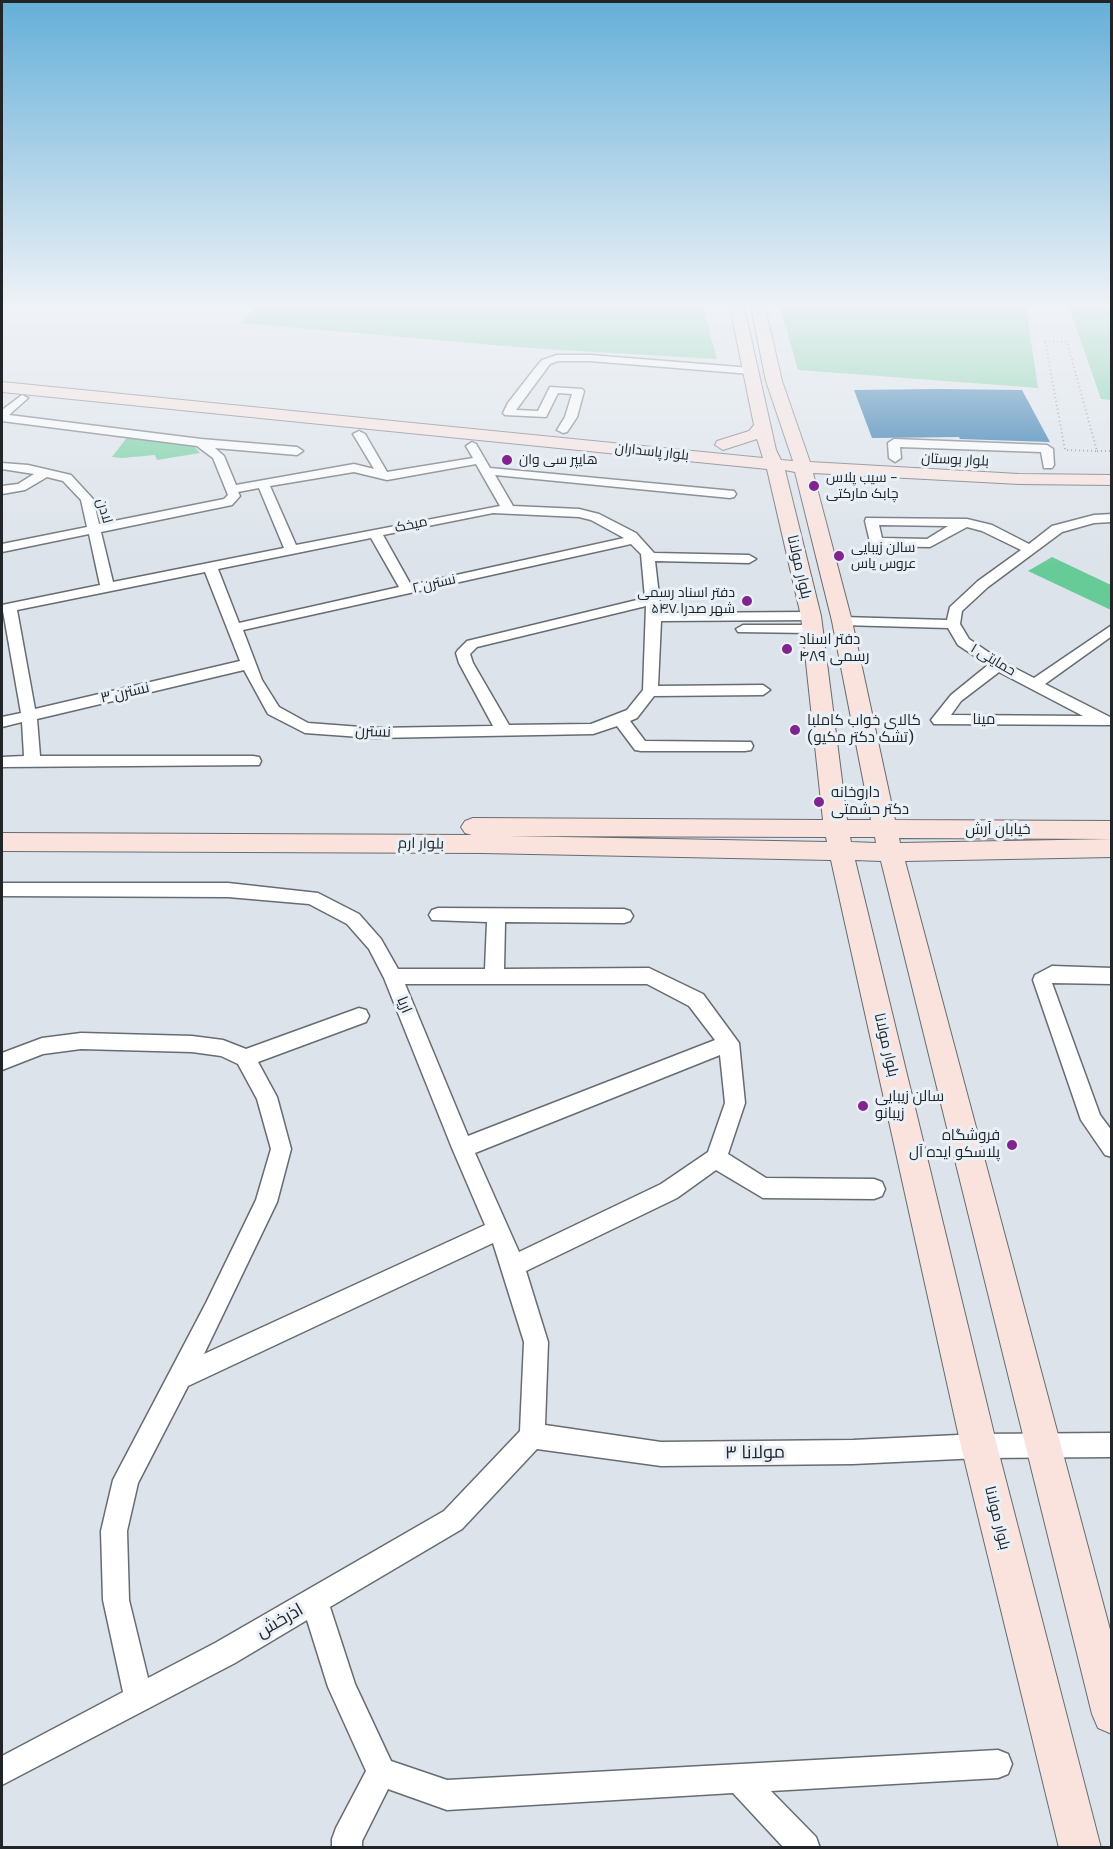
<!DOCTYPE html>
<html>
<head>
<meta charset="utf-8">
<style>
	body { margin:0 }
	#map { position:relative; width:1113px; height:1849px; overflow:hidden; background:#dce3ea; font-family:Merriweather,serif }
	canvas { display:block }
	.frame { position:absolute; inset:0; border:3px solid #222527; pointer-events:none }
</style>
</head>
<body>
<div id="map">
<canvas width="1113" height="1849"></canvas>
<div class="frame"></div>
</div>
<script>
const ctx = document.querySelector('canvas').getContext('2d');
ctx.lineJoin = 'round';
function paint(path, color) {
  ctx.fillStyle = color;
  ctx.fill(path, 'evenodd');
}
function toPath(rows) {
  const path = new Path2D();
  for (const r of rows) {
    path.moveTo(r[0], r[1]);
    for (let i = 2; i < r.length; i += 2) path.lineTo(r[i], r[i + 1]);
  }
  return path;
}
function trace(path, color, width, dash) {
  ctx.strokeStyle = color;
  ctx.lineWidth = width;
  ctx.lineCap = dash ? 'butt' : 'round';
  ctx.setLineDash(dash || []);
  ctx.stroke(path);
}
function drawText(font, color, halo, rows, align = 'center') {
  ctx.font = font + ' Merriweather,Cairo,serif';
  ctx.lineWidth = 6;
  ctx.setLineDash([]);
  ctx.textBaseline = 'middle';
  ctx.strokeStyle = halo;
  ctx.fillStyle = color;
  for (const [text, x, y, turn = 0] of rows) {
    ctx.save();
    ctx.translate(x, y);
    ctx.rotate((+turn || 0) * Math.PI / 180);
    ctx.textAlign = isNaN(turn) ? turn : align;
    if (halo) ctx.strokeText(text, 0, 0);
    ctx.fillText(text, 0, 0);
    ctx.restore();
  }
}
paint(toPath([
	[256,307,703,307,717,359,528,348,241,323],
	[780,307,1026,307,1038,388,798,370],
	[1069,307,1111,307,1111,400,1101,399],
	[128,436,193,445,200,453,157,460,155,455,122,458,112,457],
	[1052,557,1111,585,1111,610,1028,571]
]), '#67cb98');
paint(toPath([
	[938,389,1022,390,1050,442,960,439,959,437,872,438,854,390]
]), '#0f63a1');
const street = toPath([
	[557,355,590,355,751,368,756,371,751,374,590,361,558,361,550,364,516,410,538,411,550,387,582,389,584,391,577,417,567,432,563,433,557,430,565,417,572,394,558,393,546,417,505,415,503,413,508,403,536,367,542,360,557,355],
	[22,395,28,398,9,415,201,439,297,447,303,451,297,455,215,448,224,456,236,485,354,464,374,469,353,434,359,431,365,434,387,472,473,458,466,446,472,442,476,444,490,468,734,491,736,494,734,497,730,498,495,475,513,506,579,509,599,514,636,533,654,553,749,555,756,559,749,563,655,561,661,613,811,612,818,616,811,620,661,621,658,686,763,685,770,690,763,695,654,696,637,718,630,721,645,741,751,742,753,746,751,750,745,751,641,751,635,750,617,726,593,734,374,738,305,733,268,714,244,670,37,719,40,756,253,756,259,757,261,761,259,765,2,767,2,757,24,756,22,722,2,727,2,717,21,713,2,605,100,585,89,534,2,552,2,544,87,527,81,500,63,481,47,477,25,490,2,494,2,486,18,484,34,474,2,469,2,463,28,465,71,475,93,499,99,524,224,499,228,495,213,458,197,446,2,421,2,410,22,395],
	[476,464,500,506,296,545,270,486,354,472,387,480,476,464],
	[259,488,284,548,113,582,101,532,232,505,240,496,238,492,259,488],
	[493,513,579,517,591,520,624,538,411,585,383,535,493,513],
	[371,538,399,587,239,623,218,569,371,538],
	[631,544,641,554,645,598,467,641,458,650,456,653,459,663,493,726,374,728,308,723,279,707,262,680,243,630,631,544],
	[205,572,240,661,35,709,17,610,205,572],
	[646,606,643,690,627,710,591,724,509,725,473,663,470,654,477,647,646,606],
	[894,439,1047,445,1053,449,1054,465,1052,468,1044,468,1041,452,900,447,901,458,895,462,889,458,888,443,894,439],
	[1112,514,1112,522,1094,523,1062,532,988,587,962,611,960,624,969,639,1003,662,1034,678,1112,625,1112,636,1045,684,1110,717,1110,725,934,724,931,720,951,695,988,665,958,645,948,628,842,625,835,621,842,617,947,620,950,607,978,581,1021,550,982,531,967,527,930,547,877,546,870,542,865,521,866,518,967,519,992,525,1029,544,1052,526,1094,515,1112,514],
	[879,525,948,526,927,539,882,538,879,525],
	[999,672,1083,716,951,715,961,701,999,672],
	[743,625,811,625,818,629,811,633,738,632,736,629,743,625],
	[228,883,318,893,359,914,381,939,398,969,485,969,487,922,432,920,429,915,432,910,438,908,624,909,630,911,633,916,630,921,624,923,505,922,504,969,649,968,703,994,739,1043,745,1103,728,1154,766,1178,874,1179,882,1182,885,1189,882,1196,874,1199,763,1198,716,1170,677,1198,526,1271,548,1342,545,1425,661,1442,853,1440,979,1434,1112,1433,1112,1457,979,1458,853,1464,661,1466,537,1449,462,1529,330,1607,355,1684,391,1761,447,1780,998,1750,1008,1754,1012,1764,1008,1774,998,1778,771,1791,816,1837,820,1848,784,1848,733,1793,447,1810,388,1789,362,1841,362,1848,332,1848,332,1839,336,1828,366,1771,328,1687,307,1620,235,1663,2,1785,2,1756,123,1692,103,1600,101,1531,113,1480,206,1303,256,1200,271,1149,257,1099,238,1064,221,1056,192,1052,81,1049,43,1054,2,1070,2,1053,42,1038,81,1033,192,1036,223,1040,246,1049,359,1008,366,1010,369,1016,366,1022,258,1062,277,1097,291,1149,277,1202,204,1354,485,1225,452,1148,384,978,369,949,347,924,309,904,228,897,2,896,2,883,228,883],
	[405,984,647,984,689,1006,715,1040,468,1136,405,984],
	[720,1055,725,1103,708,1152,661,1184,519,1252,475,1153,720,1055],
	[493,1243,524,1342,520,1431,444,1511,215,1643,148,1678,129,1600,127,1531,138,1483,188,1386,493,1243],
	[1052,966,1112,968,1112,984,1052,983,1100,1115,1112,1131,1112,1157,1105,1155,1081,1120,1033,980,1035,975,1052,966]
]);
const secondary = toPath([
	[730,307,744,307,776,450,781,460,793,461,766,381,751,307,765,307,782,381,810,462,1019,474,1112,475,1112,485,1019,484,813,473,852,621,895,820,1112,821,1112,839,899,838,900,843,1112,839,1112,857,905,861,1112,1637,1112,1734,1098,1728,1092,1714,881,861,855,860,997,1446,1101,1848,1059,1848,961,1446,831,860,482,853,2,851,2,833,472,835,465,833,461,827,465,821,473,818,823,820,801,616,767,469,2,392,2,382,763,458,757,439,723,450,715,445,717,441,749,431,754,425,730,307],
	[785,470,795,472,832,621,871,820,847,820,821,616,785,470],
	[509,836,826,837,827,842,509,836],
	[850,837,875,837,876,843,851,842,850,837]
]);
trace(street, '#666c72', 3);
trace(secondary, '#666c72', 2);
trace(toPath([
	[1045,341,1067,342,1097,451,1065,450,1045,341],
	[1097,451,1112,451]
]), '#7c8185', 2, [1, 3]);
paint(street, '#fff');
paint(secondary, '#fae3dd');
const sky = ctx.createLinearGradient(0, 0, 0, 566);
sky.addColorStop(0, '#65afd8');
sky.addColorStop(0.54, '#eff2f6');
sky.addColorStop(1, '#eff2f600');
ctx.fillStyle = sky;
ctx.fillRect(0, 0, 1113, 566);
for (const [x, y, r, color] of [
	[507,460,6,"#82248f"],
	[814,486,6,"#82248f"],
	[839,556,6,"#82248f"],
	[747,601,6,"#82248f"],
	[787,649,6,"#82248f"],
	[795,730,6,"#82248f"],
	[819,802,6,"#82248f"],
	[863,1106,6,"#82248f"],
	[1012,1145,6,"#82248f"]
]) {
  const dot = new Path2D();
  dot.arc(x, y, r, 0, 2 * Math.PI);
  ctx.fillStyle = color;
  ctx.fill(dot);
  trace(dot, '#e9f0f7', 2);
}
drawText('14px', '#222527', '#e9f0f7', [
	["بلوار پاسداران",652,452,6],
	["بلوار بوستان",955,460,3],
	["لادن",104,511,74],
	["میخک",411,525,-12],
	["نسترن ۲",434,584,-13],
	["حمایتی ۱",993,660,31]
]);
drawText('14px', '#222527', '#e9f0f7', [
	["هایپر سی وان",519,460],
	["سیب پلاس -",826,478],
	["چابک مارکتی",826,494],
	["سالن زیبایی",851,548],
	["عروس یاس",851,564],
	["دفتر اسناد رسمی",735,593,"right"],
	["۵۴۷ شهر صدرا",735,609,"right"]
], 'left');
drawText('15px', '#222527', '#e9f0f7', [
	["بلوار مولانا",799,567,77],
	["نسترن ۳",125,693,-13],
	["مینا",984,720],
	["نسترن",373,732,2],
	["خیابان آرش",998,830],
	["بلوار ارم",421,844,1],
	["اریا",404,1005,68],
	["بلوار مولانا",886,1045,77],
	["بلوار مولانا",997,1518,76]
]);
drawText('15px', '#222527', '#e9f0f7', [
	["دفتر اسناد",799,640],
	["رسمی ۴۸۹",799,657],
	["کالای خواب کاملیا",807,721],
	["(تشک دکتر مکیو)",807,738],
	["داروخانه",831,793],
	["دکتر حشمتی",831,810],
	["سالن‌ زیبایی",875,1097],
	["زیبانو",875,1114],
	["فروشگاه",1000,1136,"right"],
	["پلاسکو ایده آل",1000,1153,"right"]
], 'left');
drawText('18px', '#222527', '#e9f0f7', [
	["مولانا ۳",755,1453,-1],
	["اذرخش",280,1621,-30]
]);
</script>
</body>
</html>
